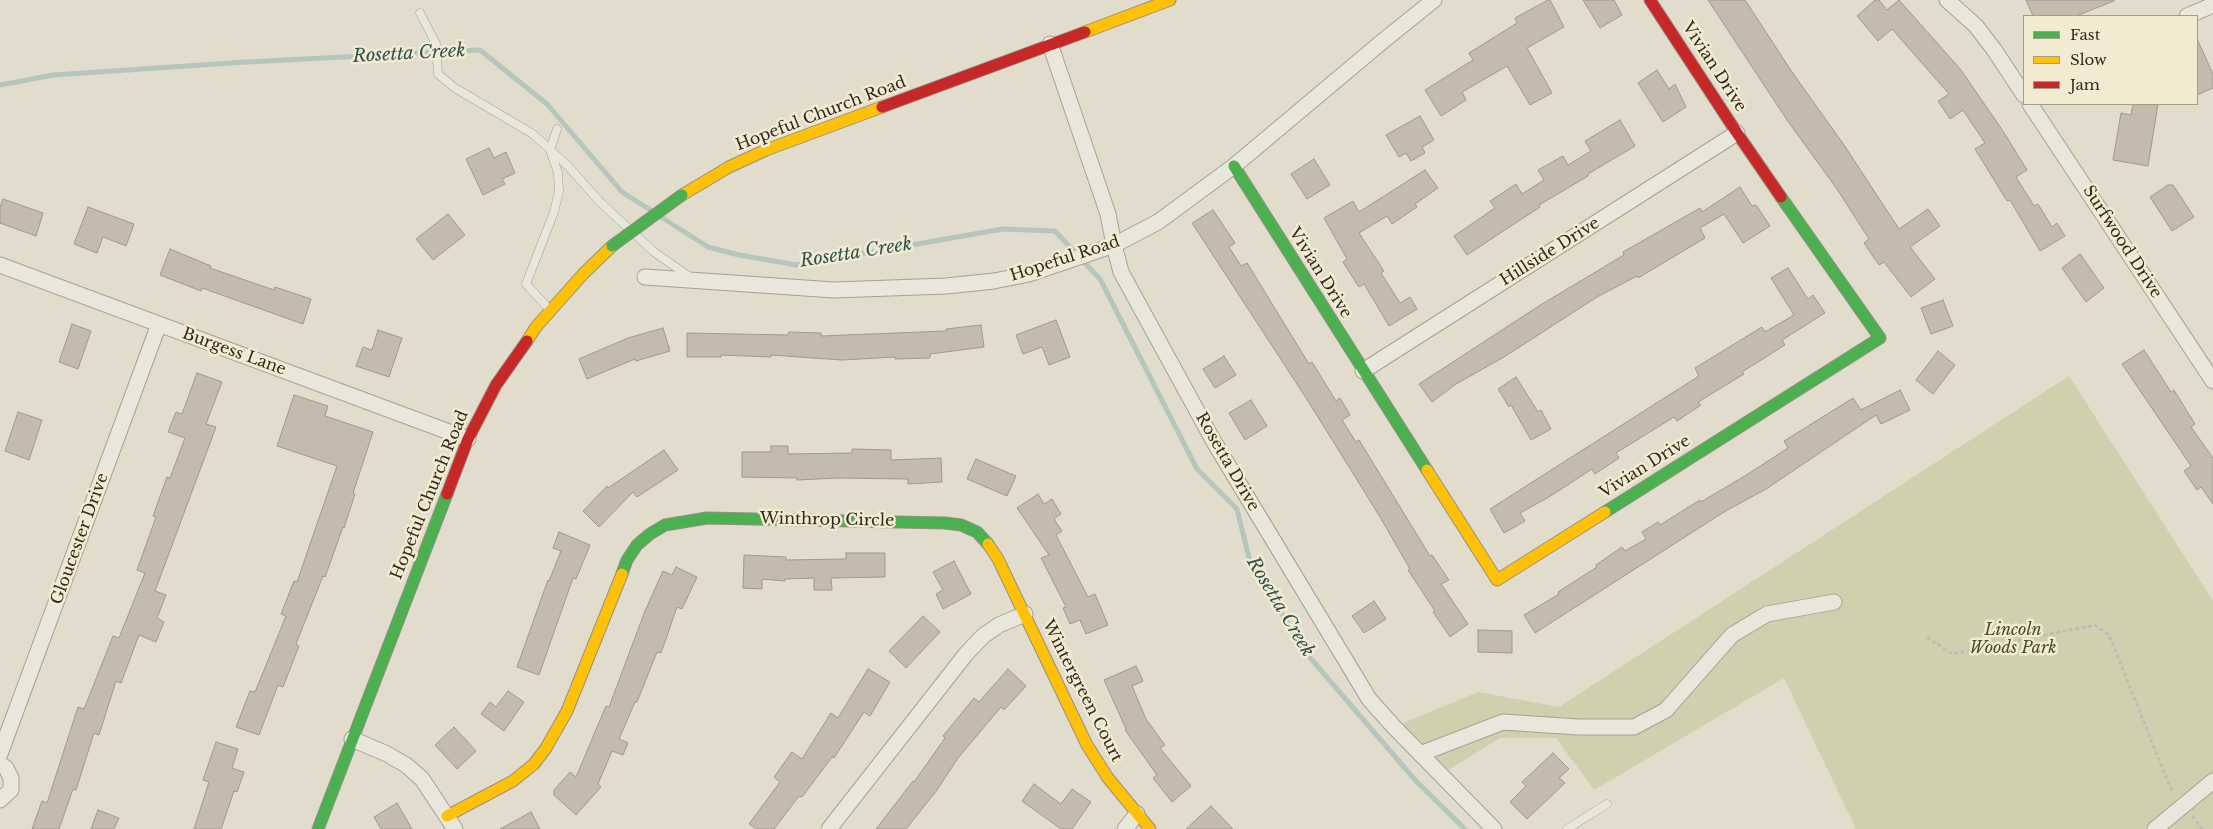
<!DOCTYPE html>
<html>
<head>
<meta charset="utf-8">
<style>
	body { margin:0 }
	#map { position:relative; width:2213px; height:829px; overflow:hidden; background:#e1dccb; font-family:"Libre Baskerville",serif }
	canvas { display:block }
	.legend { position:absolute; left:2023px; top:15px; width:175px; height:90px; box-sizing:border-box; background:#f2ebd1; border:1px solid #a69d89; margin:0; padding:6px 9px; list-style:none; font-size:15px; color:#33291e }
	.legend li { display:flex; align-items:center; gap:10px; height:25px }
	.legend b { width:25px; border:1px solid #a69d89 }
</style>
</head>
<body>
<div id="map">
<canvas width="2213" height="829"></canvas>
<ul class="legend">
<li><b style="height:6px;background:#4caf50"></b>Fast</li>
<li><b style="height:6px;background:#ffc107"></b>Slow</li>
<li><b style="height:6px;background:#c62828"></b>Jam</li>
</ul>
</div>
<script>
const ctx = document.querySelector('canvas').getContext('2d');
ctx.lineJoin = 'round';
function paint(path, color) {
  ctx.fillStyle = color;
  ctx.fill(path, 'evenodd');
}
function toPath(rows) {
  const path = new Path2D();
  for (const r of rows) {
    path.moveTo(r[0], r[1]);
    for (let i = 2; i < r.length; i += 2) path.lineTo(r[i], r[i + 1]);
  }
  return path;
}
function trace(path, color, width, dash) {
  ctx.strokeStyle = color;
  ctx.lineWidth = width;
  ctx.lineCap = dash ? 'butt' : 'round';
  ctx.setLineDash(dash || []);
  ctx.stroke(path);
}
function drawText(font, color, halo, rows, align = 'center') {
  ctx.font = font + ' "Libre Baskerville",serif';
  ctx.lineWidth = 5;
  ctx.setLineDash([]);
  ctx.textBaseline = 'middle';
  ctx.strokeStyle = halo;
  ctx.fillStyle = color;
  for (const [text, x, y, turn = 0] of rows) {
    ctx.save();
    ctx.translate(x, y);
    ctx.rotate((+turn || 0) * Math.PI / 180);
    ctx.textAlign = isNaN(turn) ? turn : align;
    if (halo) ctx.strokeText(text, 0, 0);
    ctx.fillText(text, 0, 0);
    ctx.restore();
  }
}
paint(toPath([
	[2069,376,2213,601,2213,829,1856,829,1784,678,1594,790,1556,738,1500,738,1440,775,1394,727,1478,692,1559,707]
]), '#ced0ae');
trace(toPath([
	[0,85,53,75,246,62,480,50,547,104,622,192,652,211],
	[661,217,708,247,739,255,797,265,1003,229,1055,231,1100,279,1197,469,1237,509,1250,562,1306,653,1416,781,1465,829]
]), '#b6c6bd', 5);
const building = toPath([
	[1548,0,1550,0,1564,27,1527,48,1552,93,1530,105,1507,66,1462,92,1466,100,1441,116,1425,90,1473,60,1469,53,1517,23,1515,18,1548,0],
	[1583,0,1614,0,1622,15,1600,28,1583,0],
	[1708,0,1745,0,1792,72,1844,145,1899,229,1928,209,1940,226,1910,247,1935,279,1911,297,1884,262,1879,265,1864,243,1869,239,1837,189,1787,120,1708,0],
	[1875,0,1879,0,1887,10,1899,0,1961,70,2003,131,2027,170,2016,177,2034,206,2038,204,2052,227,2057,223,2065,236,2040,251,2010,200,2007,201,1975,149,1985,143,1963,110,1950,119,1938,101,1949,94,1892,29,1878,41,1857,16,1875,0],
	[2026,0,2114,0,2114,1,2076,16,2033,16,2026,0],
	[2197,39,2213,74,2213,88,2197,95,2197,39],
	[1657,70,1669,89,1675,84,1686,107,1663,122,1638,83,1657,70],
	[2133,104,2158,104,2148,166,2113,160,2121,113,2131,115,2133,104],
	[1420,116,1434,140,1422,147,1425,153,1411,161,1406,153,1399,157,1386,135,1420,116],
	[1620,120,1635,146,1588,174,1588,176,1539,205,1540,207,1467,255,1454,236,1495,208,1490,201,1516,184,1522,194,1544,180,1538,170,1563,156,1568,165,1591,151,1585,141,1620,120],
	[489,148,494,158,506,152,515,173,502,179,505,184,483,195,466,159,489,148],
	[1314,159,1330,185,1307,199,1291,174,1314,159],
	[1425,170,1438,188,1415,204,1417,207,1392,224,1387,216,1359,233,1384,271,1381,273,1400,303,1410,297,1417,309,1389,326,1364,284,1359,287,1343,262,1347,259,1324,218,1353,201,1359,212,1425,170],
	[2168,185,2173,185,2194,217,2172,231,2150,197,2168,185],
	[1740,187,1752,206,1756,205,1770,226,1743,243,1724,214,1700,228,1705,238,1638,278,1637,276,1597,297,1504,357,1456,384,1432,402,1419,384,1542,304,1624,255,1623,252,1700,208,1702,212,1740,187],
	[3,199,43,213,36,236,0,223,0,207,3,199],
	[88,207,134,224,126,246,103,237,97,253,74,244,88,207],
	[1213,210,1235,243,1229,247,1241,266,1247,263,1309,364,1312,362,1336,401,1340,398,1350,415,1342,420,1356,442,1359,440,1430,556,1432,555,1449,580,1441,584,1468,624,1450,637,1433,612,1435,611,1408,570,1410,569,1380,517,1308,401,1192,223,1213,210],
	[448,214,465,235,433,260,416,239,448,214],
	[170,249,211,266,210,268,274,290,275,287,311,299,303,324,202,288,201,291,160,275,170,249],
	[2080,254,2104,288,2086,302,2062,268,2080,254],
	[1788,268,1808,299,1813,295,1825,313,1782,340,1785,345,1742,372,1744,374,1698,402,1701,405,1677,421,1674,417,1616,453,1619,458,1595,474,1592,469,1549,497,1520,513,1525,521,1504,533,1490,509,1699,376,1695,368,1762,327,1765,332,1794,315,1771,278,1788,268],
	[1943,300,1953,326,1931,334,1921,308,1943,300],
	[1056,320,1070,357,1049,365,1042,347,1023,354,1016,335,1056,320],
	[72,324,91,331,78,369,59,362,72,324],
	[981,325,984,347,930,354,930,358,895,359,895,357,842,360,771,355,771,357,721,355,721,357,687,357,687,333,788,335,789,332,821,333,821,336,946,331,946,329,981,325],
	[663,328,670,351,636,361,635,359,587,379,579,359,628,338,663,328],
	[378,330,402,338,389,377,356,366,363,347,372,350,378,330],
	[2144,350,2171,392,2174,390,2195,424,2191,427,2213,458,2213,504,2201,487,2197,490,2184,471,2191,466,2122,364,2144,350],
	[1938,351,1955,365,1933,394,1916,380,1938,351],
	[1224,356,1236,375,1215,388,1203,369,1224,356],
	[197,373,222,382,206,424,216,427,155,591,166,595,157,618,164,622,156,642,139,635,121,683,116,681,99,735,94,733,76,790,73,789,59,829,32,829,42,801,47,803,78,707,84,709,113,636,119,638,145,573,137,570,156,517,153,516,167,477,170,478,185,438,168,432,176,412,182,414,197,373],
	[1516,377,1538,412,1541,410,1551,429,1531,440,1511,405,1509,407,1498,389,1516,377],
	[1900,390,1910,410,1881,424,1876,415,1766,489,1724,512,1535,633,1524,615,1559,594,1558,592,1597,567,1596,565,1622,547,1625,551,1646,539,1642,532,1658,522,1660,525,1700,500,1701,502,1748,474,1788,448,1784,441,1853,398,1861,410,1900,390],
	[294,395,328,406,325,416,373,432,353,493,355,494,344,528,343,527,325,577,323,576,296,644,299,646,283,687,278,685,259,735,236,727,250,691,255,692,286,616,281,614,294,581,297,582,337,466,277,446,294,395],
	[1251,400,1267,426,1245,440,1229,413,1251,400],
	[18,412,42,420,29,460,5,451,18,412],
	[771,446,788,446,788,454,852,453,852,449,891,450,891,460,941,458,942,482,908,484,908,479,838,478,797,480,797,478,742,477,742,452,771,452,771,446],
	[664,450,678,470,637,497,633,492,599,527,583,511,607,486,608,488,664,450],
	[976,459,1016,476,1007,496,967,479,976,459],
	[1038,494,1044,504,1052,499,1061,514,1054,519,1062,531,1056,535,1088,597,1095,594,1108,625,1086,634,1080,620,1070,624,1063,608,1066,607,1041,558,1049,555,1017,508,1038,494],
	[559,532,590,545,576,579,573,578,539,675,517,667,548,580,549,581,561,551,553,548,559,532],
	[846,553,885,553,885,577,831,578,832,590,814,590,814,578,785,579,785,581,762,579,762,589,743,588,744,555,786,557,786,560,846,559,846,553],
	[954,561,971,594,943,609,936,594,943,590,933,572,954,561],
	[676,567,697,577,682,609,677,607,661,653,657,652,637,702,635,702,619,739,628,743,623,755,612,751,598,784,601,787,576,815,554,795,554,790,570,772,576,777,606,706,609,707,645,611,663,571,672,575,676,567],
	[1374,601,1386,619,1364,633,1352,616,1374,601],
	[923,616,940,632,906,668,889,651,923,616],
	[1478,630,1512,631,1512,653,1478,652,1478,630],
	[1136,666,1143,681,1132,686,1146,719,1165,745,1160,748,1191,786,1172,802,1153,778,1157,775,1125,730,1126,729,1104,680,1136,666],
	[868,669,890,682,870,716,864,712,834,758,832,757,802,797,799,796,774,829,756,829,749,824,780,782,774,777,792,752,802,759,831,713,838,718,868,669],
	[1008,669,1026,686,1004,710,1001,707,958,758,937,790,906,829,876,829,913,781,914,782,945,738,943,736,974,698,979,702,1008,669],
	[508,691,524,702,504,731,481,714,490,702,496,707,508,691],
	[454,727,476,751,457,769,435,745,454,727],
	[216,742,238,749,232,768,244,772,237,792,234,791,221,829,194,829,209,782,203,780,216,742],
	[1553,753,1569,769,1559,778,1565,783,1527,819,1510,802,1526,786,1522,782,1553,753],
	[1034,784,1061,804,1072,789,1091,802,1072,829,1061,829,1022,801,1034,784],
	[397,803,412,829,381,829,374,817,397,803],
	[1211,806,1233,829,1186,829,1211,806],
	[98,810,119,818,114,829,91,829,98,810],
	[531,812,540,829,500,829,531,812]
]);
paint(building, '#c4bbac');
trace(building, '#a1988b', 1);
const lane = toPath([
	[420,13,436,44,438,74,455,88,533,134,567,165,600,202,654,252,690,277],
	[549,309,526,284,554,212,559,191,558,173,550,150,557,129],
	[1567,829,1607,804]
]);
const street = toPath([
	[1947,0,1976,26,1995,51,2024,95],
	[2187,16,2213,5],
	[1050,44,1108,214,1114,245,1121,272,1214,442,1369,699,1394,727,1494,829],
	[2030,104,2213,381],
	[0,265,468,439],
	[645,277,834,290,946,286,994,281,1029,274,1094,252,1114,245,1158,222,1234,166,1383,41,1434,0],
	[1363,371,1737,133],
	[352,739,387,754,406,765,422,779,455,829],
	[0,754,159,324],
	[1420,754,1503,722,1578,727,1634,727,1666,710,1732,635,1767,614,1834,602],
	[0,764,6,768,11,778,11,790,0,800],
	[829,829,966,654,983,636,999,625,1025,614],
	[1125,829,1137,814],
	[2155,829,2213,781]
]);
const fast = toPath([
	[1234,166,1427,470],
	[1605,512,1880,338,1781,197],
	[622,574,627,560,637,545,650,534,665,525,707,518,945,523,961,525,977,532,988,544],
	[318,829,447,494]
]);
const slow = toPath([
	[1085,32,1170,0],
	[682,195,729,167,766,150,882,107],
	[527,341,536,327,583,274,612,246],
	[1427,470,1497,580,1605,512],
	[988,544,998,559,1087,745,1108,778,1150,829],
	[447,816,513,781,534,764,546,748,567,711,622,574]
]);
const jam = toPath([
	[1650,0,1737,133,1781,197],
	[882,107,1085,32],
	[447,494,468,439,496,385,527,341]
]);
trace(lane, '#a6a195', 9);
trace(street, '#a6a195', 17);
trace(fast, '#969084', 13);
trace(slow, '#969084', 13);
trace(jam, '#969084', 13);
trace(toPath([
	[1927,637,1952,654,2095,625,2109,635,2170,787,2174,793],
	[2192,816,2202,829]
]), '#c2bdb3', 3, [4, 2.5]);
trace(lane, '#e9e6dc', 8);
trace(street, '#e9e6dc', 15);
trace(fast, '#4caf50', 11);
trace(slow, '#ffc107', 11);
trace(jam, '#c62828', 11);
const fastBridge = toPath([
	[612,246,682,195]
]);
trace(fastBridge, '#969084', 13, []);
trace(fastBridge, '#4caf50', 11);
drawText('16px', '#33291e', '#f2ebd1', [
	["Vivian Drive",1714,67,57],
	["Hopeful Church Road",821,114,-21],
	["Surfwood Drive",2122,242,57],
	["Hillside Drive",1550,252,-32],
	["Hopeful Road",1065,259,-18],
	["Vivian Drive",1320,273,58],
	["Burgess Lane",234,352,20],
	["Rosetta Drive",1227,462,60],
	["Vivian Drive",1645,467,-32],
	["Hopeful Church Road",430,495,-68],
	["Winthrop Circle",827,520,1],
	["Gloucester Drive",80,539,-70],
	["Wintergreen Court",1082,691,63]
]);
drawText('italic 16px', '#414e26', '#f2ebd1', [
	["Lincoln",2013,630],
	["Woods Park",2013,648]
]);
drawText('italic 18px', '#2e5151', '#f2ebd1', [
	["Rosetta Creek",409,54,-3],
	["Rosetta Creek",856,253,-9],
	["Rosetta Creek",1280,607,59]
]);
</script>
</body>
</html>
